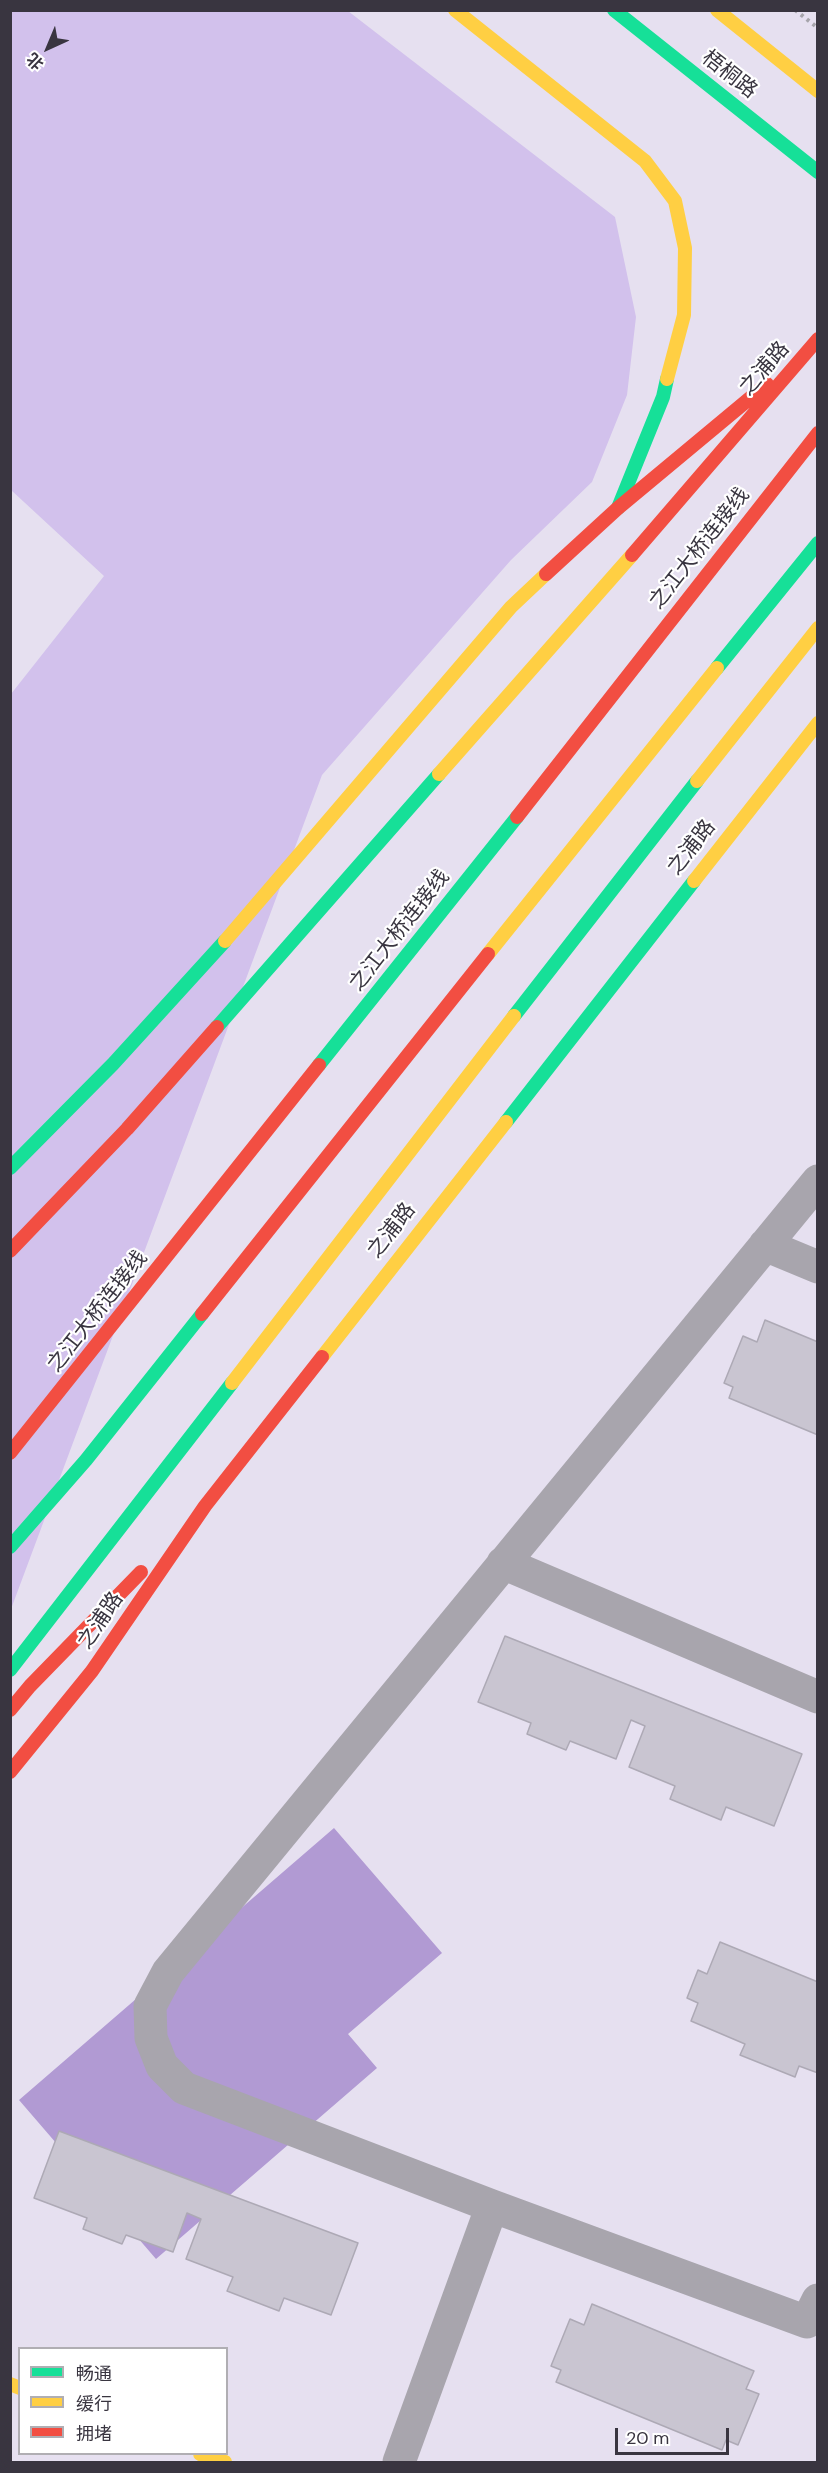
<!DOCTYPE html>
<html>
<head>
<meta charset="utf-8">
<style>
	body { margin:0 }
	#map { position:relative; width:828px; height:2473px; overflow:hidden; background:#e6e0f0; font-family:"DM Sans","Noto Sans SC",sans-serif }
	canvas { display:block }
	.frame { position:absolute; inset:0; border:12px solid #393540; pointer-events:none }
	.legend { position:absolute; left:18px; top:2347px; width:210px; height:108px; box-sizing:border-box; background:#fff; border:2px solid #b0aeb3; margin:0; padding:8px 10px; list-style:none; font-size:18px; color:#393540 }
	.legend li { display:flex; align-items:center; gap:12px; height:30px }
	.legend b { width:30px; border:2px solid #b0aeb3 }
	.north { position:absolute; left:18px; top:18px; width:60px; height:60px; -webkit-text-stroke:4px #fff; paint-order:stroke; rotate:224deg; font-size:16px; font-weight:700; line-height:24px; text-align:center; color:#393540 }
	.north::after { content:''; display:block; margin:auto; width:21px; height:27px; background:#393540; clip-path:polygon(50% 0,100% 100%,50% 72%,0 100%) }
	.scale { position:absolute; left:615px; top:2428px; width:114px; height:27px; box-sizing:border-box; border:3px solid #393540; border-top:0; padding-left:8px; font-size:18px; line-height:21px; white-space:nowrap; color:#393540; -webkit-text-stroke:4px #fff; paint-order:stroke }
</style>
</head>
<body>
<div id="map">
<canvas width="828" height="2473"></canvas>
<div class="frame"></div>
<ul class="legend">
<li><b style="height:8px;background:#16e098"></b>畅通</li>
<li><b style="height:8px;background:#ffcf43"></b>缓行</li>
<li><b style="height:8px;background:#f24e42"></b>拥堵</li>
</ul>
<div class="north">北</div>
<div class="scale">20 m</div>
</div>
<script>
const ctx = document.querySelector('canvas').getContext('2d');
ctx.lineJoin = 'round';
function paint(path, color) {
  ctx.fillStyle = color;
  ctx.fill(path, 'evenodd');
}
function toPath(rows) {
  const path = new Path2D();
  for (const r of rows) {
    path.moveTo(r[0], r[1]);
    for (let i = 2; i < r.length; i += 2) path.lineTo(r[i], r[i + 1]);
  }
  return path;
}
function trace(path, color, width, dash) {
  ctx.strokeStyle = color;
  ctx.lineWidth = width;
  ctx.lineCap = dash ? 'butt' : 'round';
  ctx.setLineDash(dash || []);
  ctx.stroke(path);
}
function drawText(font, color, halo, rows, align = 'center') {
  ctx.font = font + ' "DM Sans","Noto Sans SC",sans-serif';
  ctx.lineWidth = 4.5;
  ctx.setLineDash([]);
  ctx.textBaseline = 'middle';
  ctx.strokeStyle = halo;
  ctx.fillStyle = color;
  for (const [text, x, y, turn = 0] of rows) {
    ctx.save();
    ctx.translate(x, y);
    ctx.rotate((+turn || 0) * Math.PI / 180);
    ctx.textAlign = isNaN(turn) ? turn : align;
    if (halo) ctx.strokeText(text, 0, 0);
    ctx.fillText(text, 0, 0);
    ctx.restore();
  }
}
paint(toPath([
	[11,11,348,11,615,217,636,317,627,395,592,482,511,560,322,775,11,1609,11,694,104,576,11,490]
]), '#d2c1ec');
paint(toPath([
	[334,1828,442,1953,348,2034,377,2068,156,2259,19,2100]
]), '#b19ad3');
const building = toPath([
	[765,1320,818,1342,818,1435,729,1398,733,1387,724,1383,743,1336,757,1342,765,1320],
	[505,1636,802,1754,774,1826,726,1807,721,1820,670,1799,675,1786,629,1767,645,1726,631,1720,616,1759,570,1741,566,1750,527,1734,531,1723,478,1702,505,1636],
	[720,1942,818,1982,818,2073,799,2066,795,2077,740,2055,745,2044,691,2021,698,2003,687,1998,698,1970,707,1974,720,1942],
	[59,2131,358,2243,331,2315,284,2298,279,2311,227,2291,233,2277,186,2259,201,2219,187,2213,173,2252,126,2235,122,2244,83,2229,87,2218,34,2198,59,2131],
	[592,2304,754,2371,746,2389,759,2394,738,2445,726,2440,722,2450,556,2382,561,2370,551,2366,570,2319,584,2325,592,2304]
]);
paint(building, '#c9c5d1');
trace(building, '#ada9b5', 1.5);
trace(toPath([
	[795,10,818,28]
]), '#a6a4ab', 4, [3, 4.5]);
trace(toPath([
	[818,1181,168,1972,150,2006,151,2038,162,2066,184,2088,492,2206,807,2322,818,2300],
	[765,1245,818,1267],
	[503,1563,818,1697],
	[399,2462,492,2206]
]), '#a8a5ad', 33);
trace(toPath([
	[614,10,818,172],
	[618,508,663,397,667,379],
	[717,668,818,543],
	[514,1016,697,781],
	[217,1027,439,774],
	[319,1065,517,817],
	[506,1122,694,881],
	[10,1168,113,1064,225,941],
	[10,1547,86,1460,202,1314],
	[10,1670,232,1383]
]), '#16e098', 14);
trace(toPath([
	[455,10,645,161,675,201,685,248,684,315,667,379],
	[717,10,818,91],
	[439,774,632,555],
	[697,781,818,628],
	[694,881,818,723],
	[225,941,511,607,546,574],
	[488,954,717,668],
	[322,1357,506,1122],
	[232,1383,514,1016],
	[10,2384,20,2388],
	[200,2454,225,2462]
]), '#ffcf43', 14);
trace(toPath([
	[632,555,818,339],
	[546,574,618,508,767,384],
	[517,817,818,433],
	[10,1251,127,1129,217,1027],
	[202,1314,488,954],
	[10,1453,319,1065],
	[10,1710,30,1686,141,1572],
	[10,1772,92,1671,205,1506,322,1357]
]), '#f24e42', 14);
drawText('21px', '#393540', '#fff', [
	["梧桐路",729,75,38],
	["之浦路",765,369,-49],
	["之江大桥连接线",700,549,-52],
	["之浦路",692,848,-52],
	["之江大桥连接线",400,931,-52],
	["之浦路",392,1231,-52],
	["之江大桥连接线",98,1312,-52],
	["之浦路",101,1621,-56]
]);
</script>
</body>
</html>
